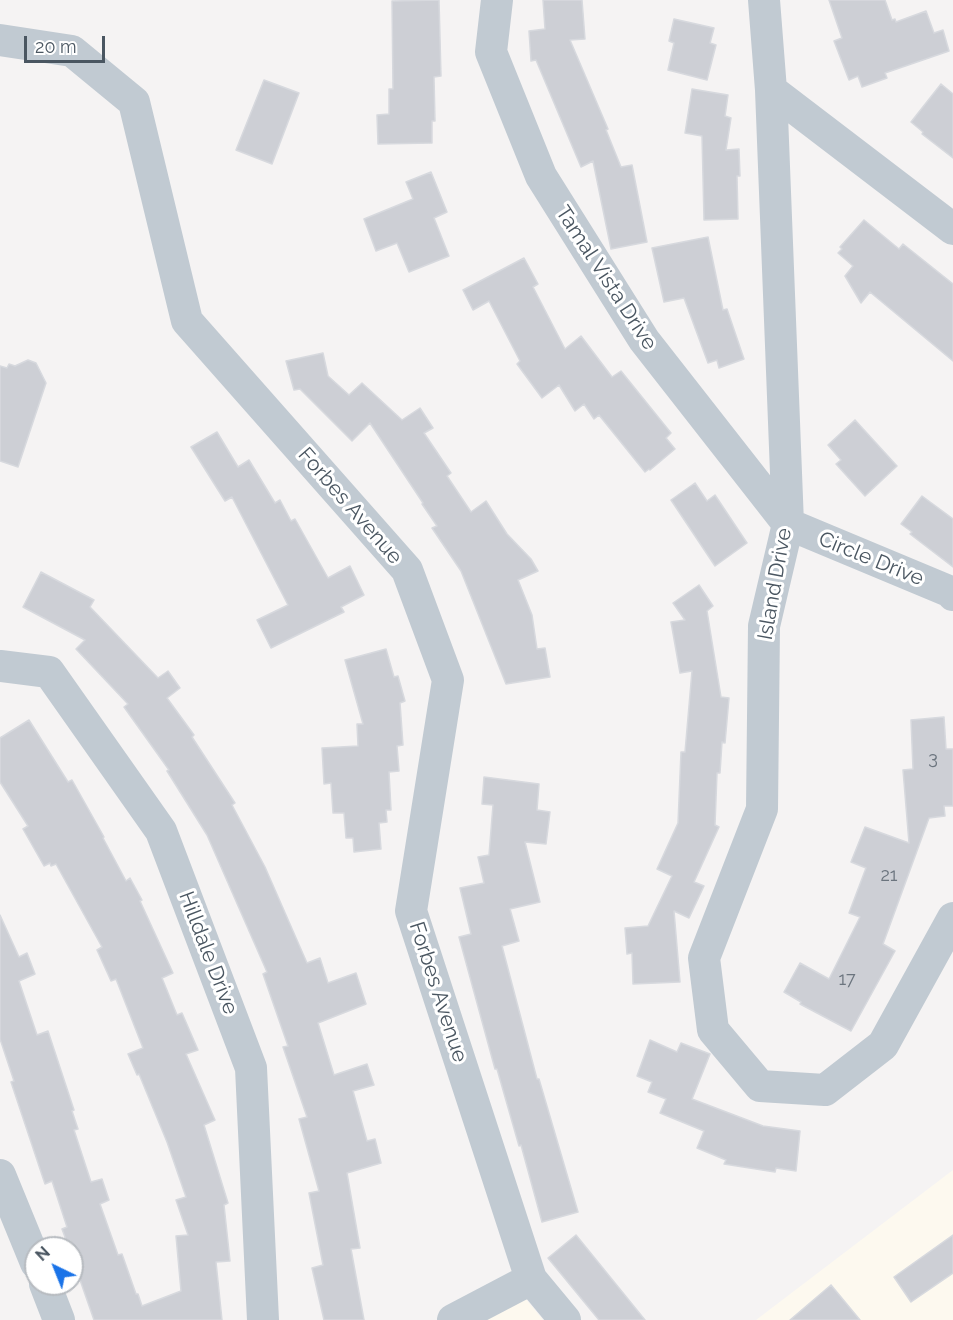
<!DOCTYPE html>
<html>
<head>
<meta charset="utf-8">
<style>
	body { margin:0 }
	#map { position:relative; width:953px; height:1320px; overflow:hidden; background:#f5f3f3; font-family:Raleway,sans-serif }
	canvas { display:block }
	.north { position:absolute; left:24px; top:1236px; width:60px; height:60px; box-sizing:border-box; background:#fff; border:2px solid #b7bbc0; border-radius:50%; rotate:317deg; font-size:16px; font-weight:700; line-height:24px; text-align:center; color:#4a5661 }
	.north::after { content:''; display:block; margin:auto; width:21px; height:27px; background:#1a73e8; clip-path:polygon(50% 0,100% 100%,50% 72%,0 100%) }
	.scale { position:absolute; left:24px; top:36px; width:81px; height:27px; box-sizing:border-box; border:3px solid #4a5661; border-top:0; padding-left:8px; font-size:18px; line-height:21px; white-space:nowrap; color:#4a5661; -webkit-text-stroke:4px #fff; paint-order:stroke }
</style>
</head>
<body>
<div id="map">
<canvas width="953" height="1320"></canvas>
<div class="north">N</div>
<div class="scale">20 m</div>
</div>
<script>
const ctx = document.querySelector('canvas').getContext('2d');
ctx.lineJoin = 'round';
function paint(path, color) {
  ctx.fillStyle = color;
  ctx.fill(path, 'evenodd');
}
function toPath(rows) {
  const path = new Path2D();
  for (const r of rows) {
    path.moveTo(r[0], r[1]);
    for (let i = 2; i < r.length; i += 2) path.lineTo(r[i], r[i + 1]);
  }
  return path;
}
function trace(path, color, width, dash) {
  ctx.strokeStyle = color;
  ctx.lineWidth = width;
  ctx.lineCap = dash ? 'butt' : 'round';
  ctx.setLineDash(dash || []);
  ctx.stroke(path);
}
function drawText(font, color, halo, rows, align = 'center') {
  ctx.font = font + ' Raleway,sans-serif';
  ctx.lineWidth = 6;
  ctx.setLineDash([]);
  ctx.textBaseline = 'middle';
  ctx.strokeStyle = halo;
  ctx.fillStyle = color;
  for (const [text, x, y, turn = 0] of rows) {
    ctx.save();
    ctx.translate(x, y);
    ctx.rotate((+turn || 0) * Math.PI / 180);
    ctx.textAlign = isNaN(turn) ? turn : align;
    if (halo) ctx.strokeText(text, 0, 0);
    ctx.fillText(text, 0, 0);
    ctx.restore();
  }
}
paint(toPath([
	[953,1170,953,1320,756,1320],
	[525,1298,543,1320,483,1320]
]), '#fdf9ef');
const building = toPath([
	[439,0,441,76,434,77,435,121,432,121,432,143,378,144,377,115,389,114,389,89,393,89,392,1,439,0],
	[543,0,582,0,585,39,570,40,608,129,606,130,621,167,632,165,647,242,611,249,593,161,581,167,536,60,531,61,529,31,545,29,543,0],
	[829,0,885,0,892,20,895,19,896,22,926,11,934,33,943,30,949,51,885,73,887,78,862,87,858,76,849,80,834,41,842,38,829,0],
	[674,19,714,28,710,43,716,45,707,80,668,70,674,43,669,41,674,19],
	[264,80,299,93,272,164,236,150,264,80],
	[941,84,953,94,953,158,922,134,923,132,911,122,941,84],
	[692,89,728,95,725,116,731,118,726,150,739,149,740,176,737,176,738,219,704,220,702,136,685,133,692,89],
	[431,172,447,212,434,218,449,256,409,272,397,243,376,251,364,219,413,199,406,182,431,172],
	[864,220,899,249,903,244,953,284,953,361,870,292,861,303,845,276,853,266,838,253,842,249,840,247,864,220],
	[708,237,723,310,727,309,744,359,719,368,717,360,708,363,684,298,664,302,652,248,708,237],
	[524,258,538,284,533,287,565,349,581,336,612,377,621,371,671,433,666,438,675,449,650,470,649,469,645,472,599,415,594,419,584,404,575,411,559,385,542,398,517,364,520,361,489,301,473,310,463,290,524,258],
	[323,353,328,376,349,395,362,383,402,420,420,408,433,428,424,433,451,473,447,476,471,512,486,501,507,534,531,559,538,571,518,580,532,615,537,649,545,648,550,677,506,684,461,571,432,528,437,526,422,504,423,503,370,423,352,441,300,389,294,390,286,361,323,353],
	[28,360,36,363,46,383,18,467,0,461,0,366,7,368,9,364,15,366,28,360],
	[855,420,897,466,865,496,836,464,841,460,828,445,855,420],
	[217,432,238,467,249,460,275,503,280,500,291,521,295,519,328,578,350,566,364,595,341,607,344,612,271,648,257,620,288,605,232,497,225,501,191,447,217,432],
	[695,483,707,501,715,495,747,543,715,566,671,500,695,483],
	[922,496,953,519,953,567,910,534,912,532,901,524,922,496],
	[41,572,94,600,90,607,158,678,168,671,180,688,167,698,194,735,192,737,235,803,232,805,265,867,307,963,320,958,328,983,356,973,366,1004,318,1023,334,1075,367,1064,374,1085,353,1091,367,1141,375,1139,381,1163,347,1173,360,1248,351,1249,364,1320,324,1320,312,1268,323,1265,309,1193,319,1191,299,1119,307,1117,283,1047,288,1046,263,974,267,972,207,835,167,771,169,770,124,707,128,704,76,649,85,640,23,607,41,572],
	[699,585,713,606,707,611,721,697,729,698,725,743,722,742,720,773,717,773,715,825,719,827,694,882,704,886,689,918,674,911,680,982,633,984,632,953,627,954,625,928,648,926,672,876,657,869,678,823,681,752,685,752,692,671,680,673,671,622,685,620,673,603,699,585],
	[386,649,394,677,398,676,405,701,400,703,403,745,397,746,399,771,389,772,391,810,386,810,387,822,379,823,381,849,354,852,353,838,346,838,344,813,333,813,331,783,324,784,322,748,358,746,357,724,363,724,345,660,386,649],
	[944,717,946,749,953,749,953,806,944,806,945,816,929,818,883,944,895,951,851,1031,800,1004,801,1002,784,992,800,963,829,979,860,917,849,913,866,868,851,862,865,827,909,843,903,770,913,769,911,720,944,717],
	[29,720,68,782,72,780,104,837,103,838,126,881,130,878,142,900,140,901,173,973,162,978,177,1015,182,1013,198,1050,186,1054,215,1120,204,1125,228,1203,224,1205,230,1261,216,1262,222,1320,94,1320,72,1257,72,1248,69,1248,62,1229,67,1227,52,1181,45,1184,11,1082,14,1081,0,1039,0,915,19,957,27,953,35,974,19,981,37,1035,48,1031,74,1110,72,1111,78,1129,74,1130,91,1182,102,1179,109,1200,100,1204,118,1255,122,1254,136,1294,138,1294,142,1306,181,1291,176,1236,188,1235,176,1200,186,1197,167,1142,139,1074,137,1075,128,1054,143,1048,116,979,111,981,97,950,102,947,56,864,51,866,50,863,44,866,23,829,28,826,0,782,0,738,29,720],
	[484,777,539,784,537,810,550,812,546,844,525,842,540,902,510,909,519,941,502,946,537,1079,539,1079,578,1212,542,1222,521,1145,519,1146,497,1069,495,1069,459,937,471,934,460,888,484,883,478,857,489,855,493,805,482,804,484,777],
	[650,1040,677,1052,681,1043,710,1054,692,1099,763,1126,800,1131,796,1171,776,1168,775,1172,724,1164,726,1160,697,1148,704,1131,660,1113,666,1099,648,1092,652,1082,637,1076,650,1040],
	[576,1235,645,1320,599,1320,548,1258,576,1235],
	[953,1235,953,1273,911,1302,894,1277,953,1235],
	[831,1285,860,1320,790,1320,831,1285]
]);
paint(building, '#cdcfd5');
trace(building, '#d7d9de', 1.5);
trace(toPath([
	[497,0,491,52,541,176,644,340,788,524,951,592,953,595],
	[764,0,771,90,788,524,764,626,762,809,704,958,713,1030,760,1086,825,1090,883,1045,953,918],
	[0,40,72,51,134,102,187,321,407,570,448,680,411,911,531,1279,565,1320],
	[771,90,953,229],
	[0,666,49,672,161,831,251,1068,263,1320],
	[0,1175,36,1263],
	[45,1284,59,1320],
	[453,1320,531,1279]
]), '#c1cad2', 32);
drawText('18px', '#6b747e', null, [
	["3",933,759],
	["21",889,876],
	["17",847,980]
]);
drawText('21px', '#4a5661', '#fff', [
	["Tamal Vista Drive",606,278,57],
	["Forbes Avenue",350,506,49],
	["Circle Drive",871,559,22],
	["Island Drive",775,584,-80],
	["Hilldale Drive",208,953,69],
	["Forbes Avenue",438,992,72]
]);
</script>
</body>
</html>
